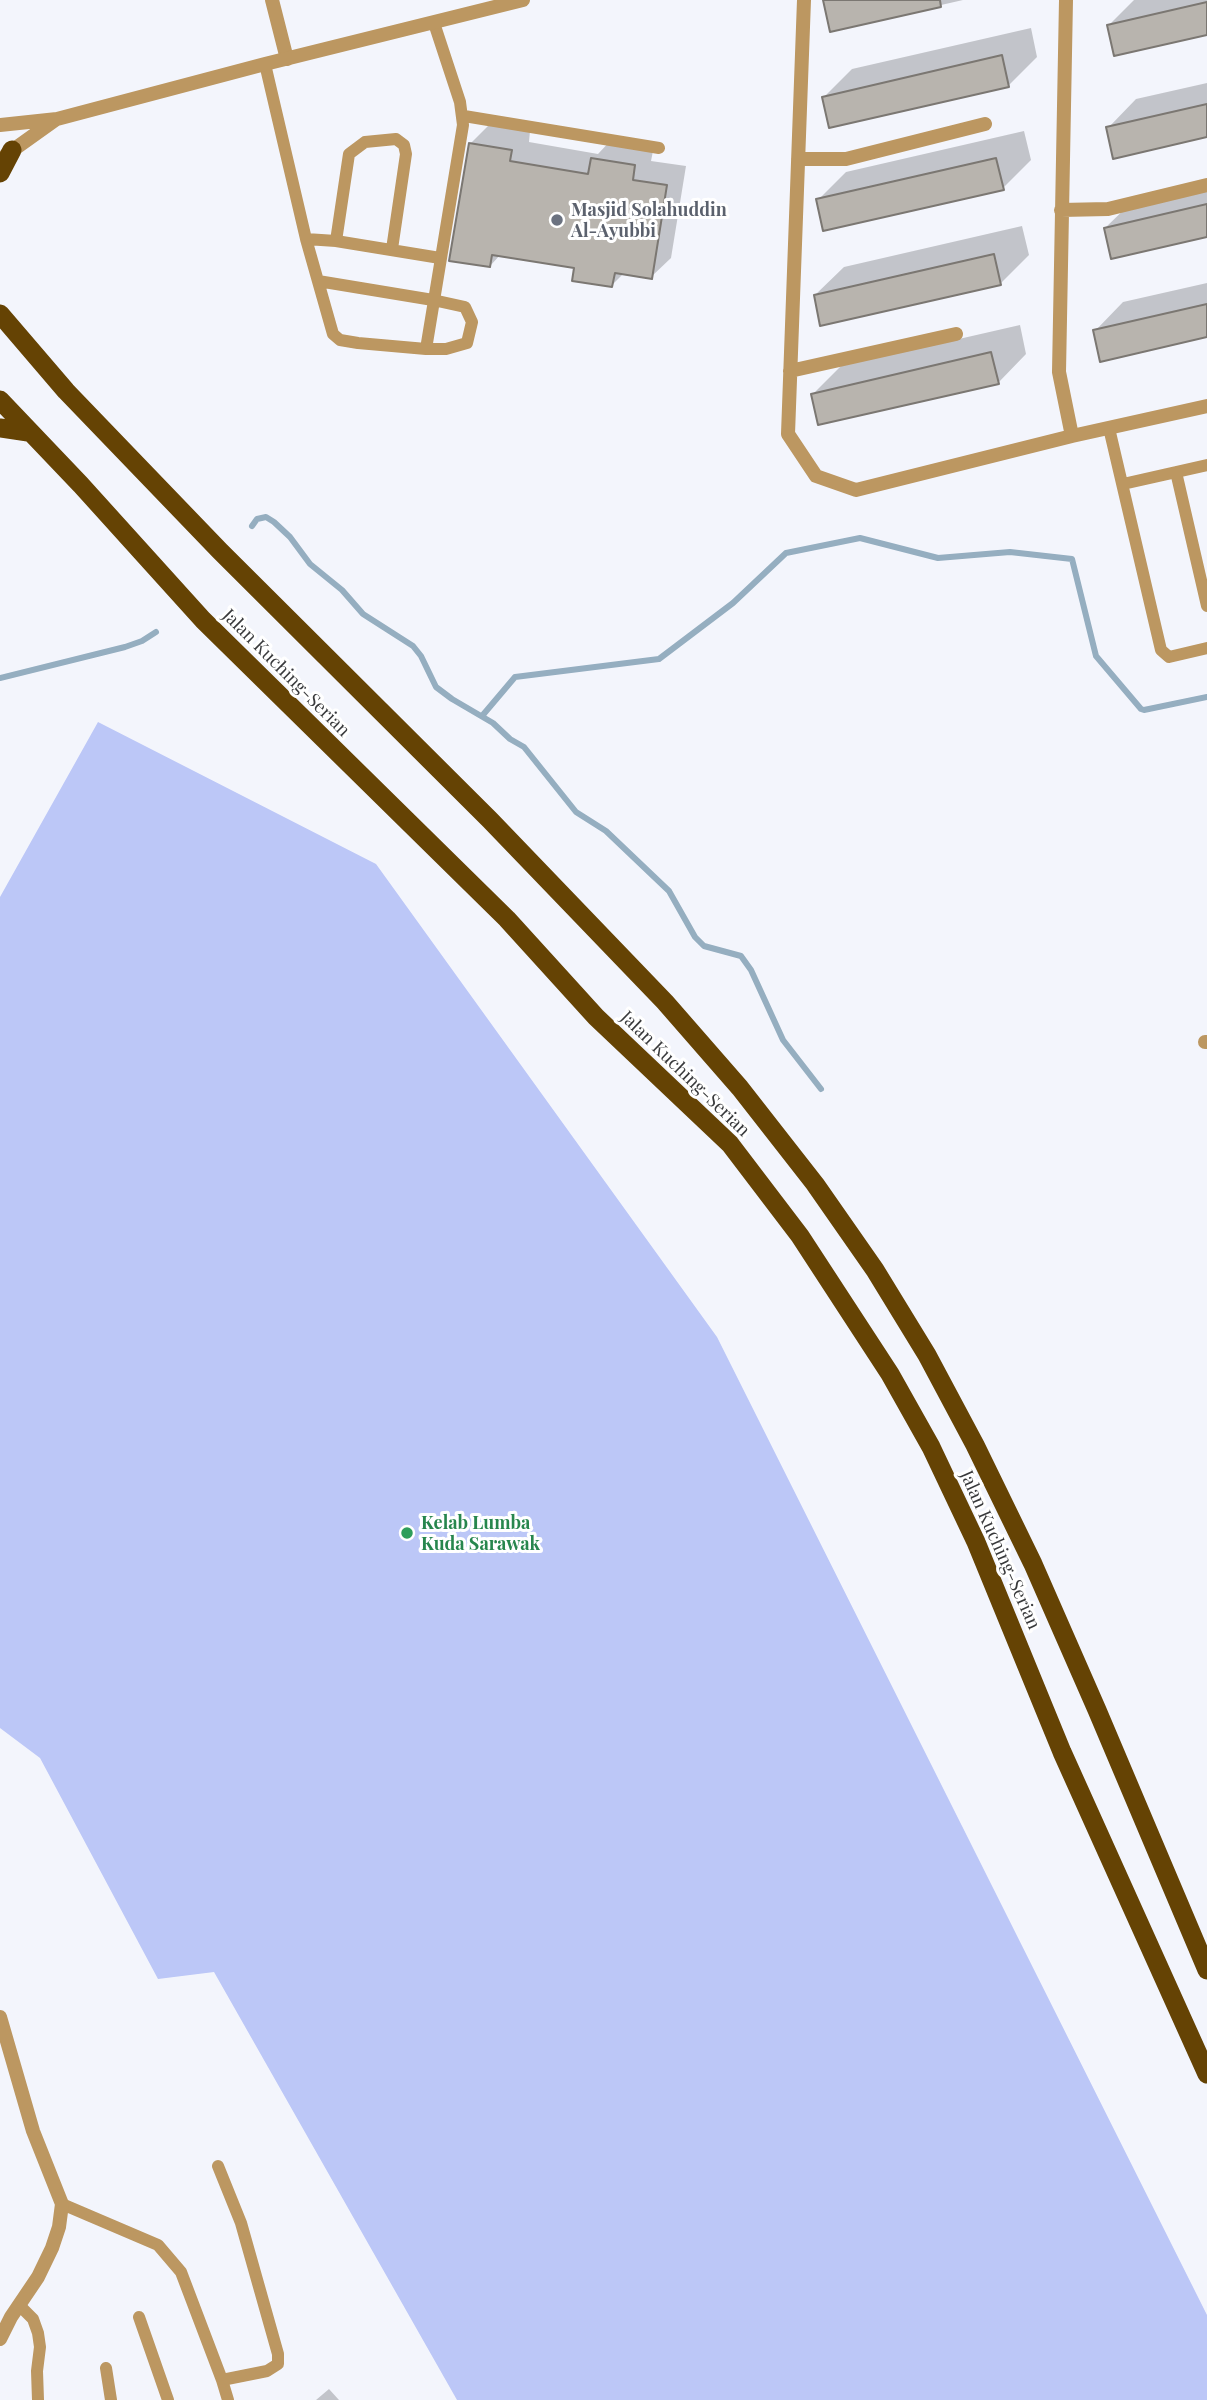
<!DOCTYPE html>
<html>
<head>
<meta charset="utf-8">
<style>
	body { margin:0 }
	canvas { display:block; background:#f3f5fc }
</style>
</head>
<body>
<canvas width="1207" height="2400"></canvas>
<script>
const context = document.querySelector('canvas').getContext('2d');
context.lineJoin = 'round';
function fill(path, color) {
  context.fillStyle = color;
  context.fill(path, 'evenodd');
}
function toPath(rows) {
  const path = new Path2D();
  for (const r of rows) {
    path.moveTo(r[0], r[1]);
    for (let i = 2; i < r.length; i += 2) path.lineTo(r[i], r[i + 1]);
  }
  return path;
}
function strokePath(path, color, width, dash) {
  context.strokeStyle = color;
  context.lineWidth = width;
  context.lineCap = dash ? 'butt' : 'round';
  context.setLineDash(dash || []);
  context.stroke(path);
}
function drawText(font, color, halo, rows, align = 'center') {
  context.font = font + ' "Playfair Display",serif';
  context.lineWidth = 6;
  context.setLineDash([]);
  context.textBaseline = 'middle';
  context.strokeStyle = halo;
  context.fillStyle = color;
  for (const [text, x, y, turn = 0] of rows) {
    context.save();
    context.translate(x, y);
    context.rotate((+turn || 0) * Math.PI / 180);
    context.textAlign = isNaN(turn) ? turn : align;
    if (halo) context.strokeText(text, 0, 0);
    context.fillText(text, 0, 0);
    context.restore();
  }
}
fill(toPath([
	[98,722,376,864,717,1337,1207,2315,1207,2400,457,2400,214,1972,158,1979,40,1758,0,1728,0,897]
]), '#bcc7f7');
fill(toPath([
	[826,0,963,0,832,30],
	[1134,0,1207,0,1207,33,1109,25],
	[1031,28,1037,57,1008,86,824,97,852,69],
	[1207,83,1207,136,1108,128,1136,99],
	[490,124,530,131,529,142,598,154,612,139,654,146,651,161,686,166,671,258,651,277,624,273,612,285,576,267,501,254,490,266,471,143],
	[1024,131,1031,160,1003,188,818,200,846,172],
	[1207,183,1207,235,1105,228,1134,200],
	[1022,226,1029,255,1000,284,815,295,844,267],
	[1207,283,1207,336,1095,331,1123,302],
	[1020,325,1026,354,998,383,813,394,841,366],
	[329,2389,339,2400,316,2400]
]), '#0003');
strokePath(toPath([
	[252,526,257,519,266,517,274,522,290,537,310,564,342,590,363,614,413,646,421,656,436,687,452,699,493,723,510,739,524,747,576,812,606,831,669,891,695,937,704,946,741,956,751,970,783,1040,821,1089],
	[0,678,125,647,142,641,156,632],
	[482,716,515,677,659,659,733,603,786,553,860,538,938,558,1010,552,1072,559,1096,656,1141,709,1144,710,1207,697]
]), '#95aec0', 6);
const building = toPath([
	[823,0,940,0,941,7,830,32,823,0],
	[1207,2,1207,35,1114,56,1107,25,1207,2],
	[1002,55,1009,87,829,128,822,97,1002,55],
	[1207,104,1207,137,1113,159,1106,127,1207,104],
	[469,143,512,150,510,161,588,174,591,158,635,165,633,180,667,185,652,279,615,273,612,287,572,281,574,268,492,255,490,267,449,261,469,143],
	[996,158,1004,190,823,231,816,199,996,158],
	[1207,204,1207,237,1111,259,1104,228,1207,204],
	[994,254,1001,285,820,326,814,295,994,254],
	[1207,304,1207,337,1100,362,1093,330,1207,304],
	[991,352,999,384,818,425,811,394,991,352]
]);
fill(building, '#b8b4ae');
strokePath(building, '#7b7772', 2);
strokePath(toPath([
	[265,64,306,239,333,334,340,340,358,343,426,349,463,125,460,102,434,23],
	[464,116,659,148],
	[306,239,336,241,440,258],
	[336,241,349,154,365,142,396,139,404,145,406,154,392,249],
	[318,281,433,300,465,307,472,322,467,343,446,349,426,349],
	[1109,428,1161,650,1169,657,1207,648],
	[1176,472,1207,606],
	[1123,484,1207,465],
	[218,2166,241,2223,278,2354,278,2364,267,2371,222,2380],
	[62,2204,158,2245,181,2272,222,2380,228,2400],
	[19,2305,33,2319,38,2333,40,2347,37,2371,38,2400],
	[139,2317,168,2400],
	[106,2368,111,2400]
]), '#bc9761', 12);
strokePath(toPath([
	[272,0,287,59],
	[804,0,788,434,816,476,856,490,1072,436,1207,406],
	[1066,0,1059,372,1072,436],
	[798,159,846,159,985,124],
	[1061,210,1108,209,1207,185],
	[790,371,956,334],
	[1205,1042,1207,1042]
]), '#bc9761', 14);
strokePath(toPath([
	[0,125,57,119,265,64,523,0],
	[6,155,55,120],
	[0,2017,33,2131,62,2204,59,2227,52,2248,38,2277,11,2317,0,2339]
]), '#bc9761', 14);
strokePath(toPath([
	[0,173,12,150],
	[0,314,66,391,220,551,490,820,665,1002,740,1088,815,1184,875,1270,927,1355,975,1445,1033,1564,1097,1710,1207,1970],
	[0,400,81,485,203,620,507,919,596,1017,730,1144,800,1236,890,1374,931,1447,976,1542,1062,1752,1207,2074],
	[0,428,28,432]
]), '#654304', 19);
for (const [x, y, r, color] of [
	[557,220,7,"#6b7280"],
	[407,1533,7,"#2e9e5b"]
]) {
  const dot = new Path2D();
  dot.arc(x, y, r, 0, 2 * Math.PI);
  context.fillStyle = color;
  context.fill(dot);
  strokePath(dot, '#fff', 2.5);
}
drawText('bold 18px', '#5b616d', '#fff', [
	["Masjid Solahuddin",571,210],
	["Al-Ayubbi",571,231]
], 'left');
drawText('18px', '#393a3c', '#fff', [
	["Jalan Kuching-Serian",286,673,45],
	["Jalan Kuching-Serian",685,1074,44],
	["Jalan Kuching-Serian",1000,1550,66]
]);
drawText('bold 18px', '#27864d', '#fff', [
	["Kelab Lumba",421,1523],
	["Kuda Sarawak",421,1544]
], 'left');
</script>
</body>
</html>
